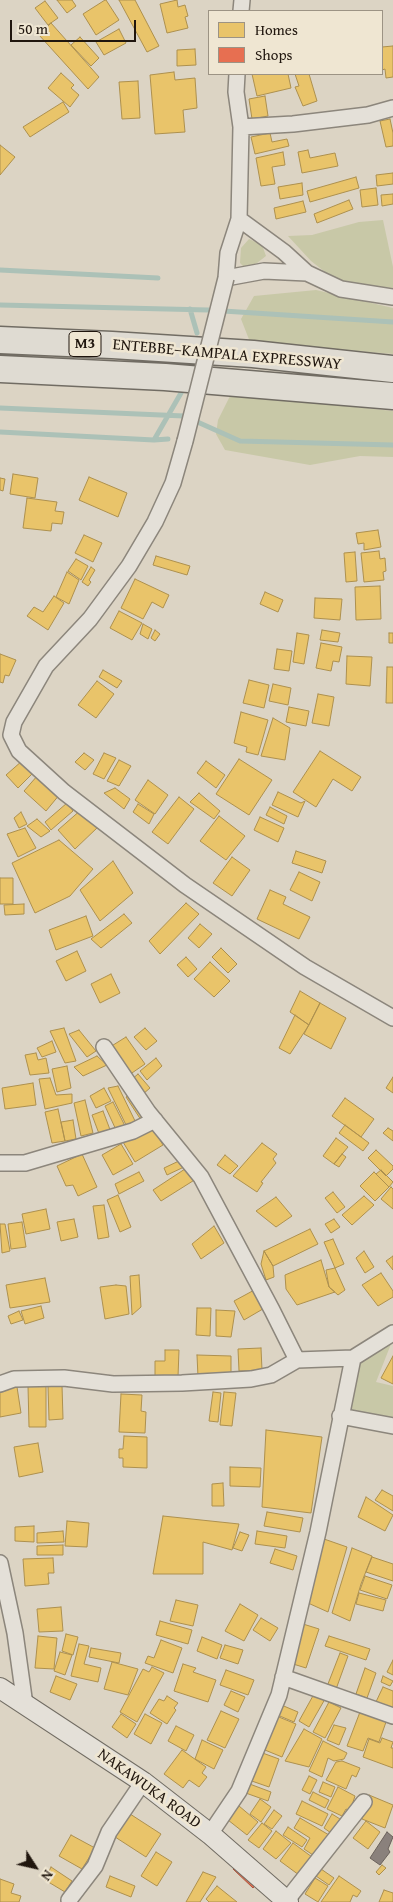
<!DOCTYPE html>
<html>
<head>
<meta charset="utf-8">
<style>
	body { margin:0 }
	#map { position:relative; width:393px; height:1902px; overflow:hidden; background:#dcd4c4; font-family:"Gentium Book Plus",serif }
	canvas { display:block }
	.legend { position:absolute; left:208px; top:10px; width:175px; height:65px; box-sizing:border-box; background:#efe6d2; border:1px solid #9c9384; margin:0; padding:6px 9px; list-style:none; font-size:15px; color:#20160e }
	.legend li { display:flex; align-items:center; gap:10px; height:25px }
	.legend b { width:25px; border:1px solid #9c9384 }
	.north { position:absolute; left:10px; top:1842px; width:50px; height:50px; -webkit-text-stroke:4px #efe6d2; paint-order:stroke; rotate:125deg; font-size:14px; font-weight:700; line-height:20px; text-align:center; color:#20160e }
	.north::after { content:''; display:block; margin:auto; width:18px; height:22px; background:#20160e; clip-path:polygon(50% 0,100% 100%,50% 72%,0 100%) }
	.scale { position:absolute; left:10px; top:20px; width:126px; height:22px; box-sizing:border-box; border:2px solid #20160e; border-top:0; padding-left:6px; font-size:15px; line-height:18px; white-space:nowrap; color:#20160e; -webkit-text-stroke:4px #efe6d2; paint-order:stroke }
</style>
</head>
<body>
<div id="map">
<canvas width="393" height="1902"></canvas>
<ul class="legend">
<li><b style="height:14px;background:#e9c46a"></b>Homes</li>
<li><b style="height:14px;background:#e76f51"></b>Shops</li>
</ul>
<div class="north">N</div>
<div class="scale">50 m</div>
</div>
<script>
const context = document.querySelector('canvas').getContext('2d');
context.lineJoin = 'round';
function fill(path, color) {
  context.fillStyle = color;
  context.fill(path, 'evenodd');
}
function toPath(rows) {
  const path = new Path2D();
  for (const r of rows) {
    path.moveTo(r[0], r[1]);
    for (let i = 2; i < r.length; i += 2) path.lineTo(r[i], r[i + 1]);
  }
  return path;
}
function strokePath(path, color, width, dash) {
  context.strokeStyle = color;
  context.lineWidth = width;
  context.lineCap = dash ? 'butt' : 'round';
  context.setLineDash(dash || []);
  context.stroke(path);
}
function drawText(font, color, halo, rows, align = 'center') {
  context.font = font + ' "Gentium Book Plus",serif';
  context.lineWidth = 5;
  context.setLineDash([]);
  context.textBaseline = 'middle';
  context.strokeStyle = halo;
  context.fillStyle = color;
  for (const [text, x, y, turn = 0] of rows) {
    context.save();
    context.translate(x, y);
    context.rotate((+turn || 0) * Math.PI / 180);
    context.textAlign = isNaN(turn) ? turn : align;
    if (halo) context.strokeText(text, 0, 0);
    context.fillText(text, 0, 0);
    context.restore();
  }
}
fill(toPath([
	[383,220,393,267,393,288,347,284,329,275,311,261,288,236,312,235,359,222],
	[249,239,262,245,266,256,257,263,245,268,240,263,241,248],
	[316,290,393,308,393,354,250,342,241,319,254,296],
	[231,394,393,411,393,457,360,456,310,465,225,450,216,434,218,420],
	[391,1344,376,1382,393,1386,393,1424,346,1411,358,1359]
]), '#c8c8a7');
const homes = toPath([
	[57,0,72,0,76,6,67,13,57,0],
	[105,0,106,0,119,20,96,35,83,14,105,0],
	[119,0,135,0,159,46,147,52,119,0],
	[177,0,178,7,185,5,188,16,185,17,188,28,167,33,160,4,177,0],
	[45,1,58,18,48,25,35,8,45,1],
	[51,23,99,77,88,89,39,35,51,23],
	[119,29,126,43,104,55,96,42,119,29],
	[80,37,99,58,91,66,71,45,80,37],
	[393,46,393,77,386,78,385,69,382,70,382,47,393,46],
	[195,49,196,65,177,66,177,50,195,49],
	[174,72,175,80,195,78,197,108,183,110,185,132,155,134,150,75,174,72],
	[61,73,74,85,71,88,79,95,70,107,48,88,61,73],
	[252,74,288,74,291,88,257,96,252,74],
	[295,74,309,74,317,101,303,106,295,87,299,86,295,74],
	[138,81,140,118,122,119,119,82,138,81],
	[265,96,268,116,252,119,249,99,265,96],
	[63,102,69,112,30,137,23,127,63,102],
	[390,119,393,133,393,146,386,147,380,121,390,119],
	[270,133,272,142,287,139,289,146,255,154,251,137,270,133],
	[0,145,15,157,0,175,0,145],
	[308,150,310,158,335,153,338,166,302,173,298,152,308,150],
	[283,152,285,165,272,167,275,184,261,186,256,158,283,152],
	[393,173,393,184,377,186,376,175,393,173],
	[356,177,359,188,310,202,307,191,356,177],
	[302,183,303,195,280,199,278,187,302,183],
	[376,188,378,205,362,207,360,190,376,188],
	[393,194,393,204,382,206,381,195,393,194],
	[349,200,353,209,317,223,314,214,349,200],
	[303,201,306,212,276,219,274,208,303,201],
	[13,474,38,478,35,498,10,494,13,474],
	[89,477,127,493,118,517,79,500,89,477],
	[0,478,5,479,3,491,0,490,0,478],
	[27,498,57,502,55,511,64,512,62,524,52,523,51,531,23,528,27,498],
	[378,530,381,547,364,550,364,543,358,544,356,533,378,530],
	[84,535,102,543,93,562,75,553,84,535],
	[379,551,380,559,385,558,386,571,383,572,384,580,364,582,361,553,379,551],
	[355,552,357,581,346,582,344,553,355,552],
	[156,556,190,566,187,575,153,565,156,556],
	[76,559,88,566,81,580,68,571,76,559],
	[91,567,95,570,89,580,91,582,88,586,82,582,91,567],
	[67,572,79,580,69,604,56,597,67,572],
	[135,579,169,595,163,608,152,602,143,619,121,608,135,579],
	[380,586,381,619,356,620,355,587,380,586],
	[265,592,283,600,278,612,260,604,265,592],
	[54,596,64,603,48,630,27,616,34,607,43,612,54,596],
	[315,598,342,599,340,620,314,618,315,598],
	[119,611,142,623,132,640,110,628,119,611],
	[143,624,152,629,148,639,140,634,143,624],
	[155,630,160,634,155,641,151,638,155,630],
	[322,630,340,633,338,642,320,640,322,630],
	[297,633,309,635,304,664,293,662,297,633],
	[389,633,393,633,393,643,389,643,389,633],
	[321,643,342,647,339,662,333,661,331,671,316,668,321,643],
	[277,649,292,651,289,671,274,669,277,649],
	[0,654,16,660,9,676,5,675,3,683,0,682,0,654],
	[347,656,372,657,370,686,346,684,347,656],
	[387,667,393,667,393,703,386,703,387,667],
	[103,670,122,681,117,688,99,677,103,670],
	[249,680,269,685,264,708,243,703,249,680],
	[97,681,114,694,96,718,78,705,97,681],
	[273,684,291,688,288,705,269,701,273,684],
	[318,694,334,697,329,726,312,723,318,694],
	[289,707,309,711,306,726,286,722,289,707],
	[241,712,268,720,258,755,246,752,247,747,234,743,241,712],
	[273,718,290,728,285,760,261,756,273,718],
	[320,751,361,777,352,791,333,779,316,807,293,792,320,751],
	[84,753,94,760,85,770,75,762,84,753],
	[104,753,116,758,104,779,93,774,104,753],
	[239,759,272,780,249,815,216,794,239,759],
	[119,760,131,766,119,786,107,781,119,760],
	[22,761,33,773,18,788,6,775,22,761],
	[206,761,225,775,216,788,197,773,206,761],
	[38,775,60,794,46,811,24,791,38,775],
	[148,780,168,795,155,814,135,800,148,780],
	[115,788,130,799,124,809,104,793,115,788],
	[278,792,301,803,305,801,298,817,272,805,278,792],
	[199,793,220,811,214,819,190,802,199,793],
	[179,797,194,809,168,844,152,832,179,797],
	[67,803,73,811,51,830,45,822,67,803],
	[138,804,154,814,149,824,133,812,138,804],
	[270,807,287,816,284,824,266,815,270,807],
	[82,809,98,827,75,849,58,830,82,809],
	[21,812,27,824,19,828,14,818,21,812],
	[219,816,245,836,226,860,200,841,219,816],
	[260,817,284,828,278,842,254,830,260,817],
	[37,819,50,831,41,837,27,826,37,819],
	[25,828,36,848,18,857,7,834,25,828],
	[59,840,93,869,70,896,35,913,12,863,59,840],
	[296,851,326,861,322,873,292,863,296,851],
	[232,857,250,870,232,896,213,883,232,857],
	[113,861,133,893,100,921,80,890,113,861],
	[299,872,320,882,312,901,290,890,299,872],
	[0,878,13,878,13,904,0,904,0,878],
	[270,890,286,897,283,904,310,917,299,939,257,919,270,890],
	[186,903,199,914,160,954,149,941,186,903],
	[24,904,24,914,5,915,4,905,24,904],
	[124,914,132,923,101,948,91,939,124,914],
	[86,916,93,936,56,950,49,930,86,916],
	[200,924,212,934,199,948,188,938,200,924],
	[221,948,237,964,228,973,212,957,221,948],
	[77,951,86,971,66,981,56,961,77,951],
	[186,957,197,969,188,977,177,965,186,957],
	[210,962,230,981,214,997,194,979,210,962],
	[111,974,120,993,100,1003,91,984,111,974],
	[300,991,320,1003,309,1025,290,1012,300,991],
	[320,1003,346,1018,331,1049,304,1034,320,1003],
	[295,1015,309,1025,290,1054,279,1048,295,1015],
	[64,1028,76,1061,65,1063,50,1031,64,1028],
	[145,1028,157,1041,146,1050,134,1037,145,1028],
	[79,1030,96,1051,87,1057,69,1034,79,1030],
	[126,1037,145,1064,129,1075,110,1047,126,1037],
	[52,1041,56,1052,42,1057,37,1048,52,1041],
	[36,1053,38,1060,46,1058,49,1073,30,1075,25,1055,36,1053],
	[97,1056,107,1065,83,1076,74,1067,97,1056],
	[156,1058,162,1066,147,1080,140,1071,156,1058],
	[67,1066,71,1088,57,1092,52,1069,67,1066],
	[138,1074,150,1088,143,1094,131,1080,138,1074],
	[393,1077,393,1093,386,1088,393,1077],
	[50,1078,56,1095,72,1094,72,1103,45,1109,39,1079,50,1078],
	[33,1083,36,1105,5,1109,2,1088,33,1083],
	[118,1086,137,1125,128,1129,108,1088,118,1086],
	[104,1088,111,1101,96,1108,90,1096,104,1088],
	[133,1092,150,1118,143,1123,126,1097,133,1092],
	[345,1098,374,1119,361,1137,332,1116,345,1098],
	[85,1100,93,1133,81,1136,74,1103,85,1100],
	[113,1102,126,1128,117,1132,105,1106,113,1102],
	[58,1109,65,1141,52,1143,45,1112,58,1109],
	[103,1111,112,1135,101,1139,92,1115,103,1111],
	[73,1120,76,1139,65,1141,61,1122,73,1120],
	[151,1125,163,1145,135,1162,123,1142,151,1125],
	[345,1125,369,1143,363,1151,339,1133,345,1125],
	[388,1128,393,1131,393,1141,383,1133,388,1128],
	[336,1138,348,1147,334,1164,323,1156,336,1138],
	[262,1143,277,1154,273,1159,276,1163,261,1182,263,1183,257,1192,233,1176,262,1143],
	[121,1144,133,1164,113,1175,102,1155,121,1144],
	[376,1150,393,1166,393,1169,386,1176,368,1158,376,1150],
	[82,1154,97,1187,78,1196,73,1185,66,1186,57,1166,82,1154],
	[342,1154,346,1157,339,1167,334,1164,342,1154],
	[225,1155,238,1166,230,1174,217,1165,225,1155],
	[181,1160,184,1167,167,1175,164,1168,181,1160],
	[188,1167,196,1179,161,1201,153,1190,188,1167],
	[381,1170,393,1182,389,1187,376,1174,381,1170],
	[139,1172,144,1181,119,1194,115,1184,139,1172],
	[374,1172,389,1187,375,1201,360,1186,374,1172],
	[391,1187,393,1189,393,1209,381,1199,391,1187],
	[333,1192,345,1207,337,1213,325,1198,333,1192],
	[118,1195,131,1227,120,1232,107,1200,118,1195],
	[364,1196,374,1205,352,1225,342,1215,364,1196],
	[276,1197,292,1216,276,1227,256,1211,276,1197],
	[104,1205,109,1237,98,1239,93,1206,104,1205],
	[46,1209,50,1229,26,1234,22,1214,46,1209],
	[74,1219,78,1237,61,1241,57,1222,74,1219],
	[334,1219,340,1227,331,1233,325,1224,334,1219],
	[22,1222,26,1247,11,1249,8,1224,22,1222],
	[0,1224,5,1224,10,1251,2,1253,0,1224],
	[214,1226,224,1243,201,1259,192,1244,214,1226],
	[310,1229,318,1244,273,1266,264,1251,310,1229],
	[333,1239,344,1264,335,1268,324,1242,333,1239],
	[264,1251,273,1266,274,1277,266,1280,261,1264,264,1251],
	[364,1251,374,1267,365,1273,356,1258,364,1251],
	[393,1256,393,1270,386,1261,393,1256],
	[321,1260,329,1287,335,1292,297,1305,286,1289,285,1275,321,1260],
	[335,1268,345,1290,338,1295,329,1287,326,1270,335,1268],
	[381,1273,393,1291,393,1297,378,1306,362,1285,381,1273],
	[139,1275,141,1307,132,1315,130,1276,139,1275],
	[45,1278,50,1302,10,1308,6,1285,45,1278],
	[116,1285,126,1286,129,1314,105,1319,100,1287,116,1285],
	[258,1288,268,1306,244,1320,234,1301,258,1288],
	[41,1306,44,1318,25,1324,21,1311,41,1306],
	[197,1308,211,1308,210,1336,196,1335,197,1308],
	[216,1310,235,1311,231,1337,216,1336,216,1310],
	[19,1311,23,1320,11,1324,8,1316,19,1311],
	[261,1348,262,1370,239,1371,238,1349,261,1348],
	[165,1350,179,1350,178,1377,155,1377,155,1361,165,1361,165,1350],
	[197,1355,231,1356,231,1376,198,1377,197,1355],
	[393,1356,393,1384,381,1378,393,1356],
	[46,1385,46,1427,29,1427,28,1386,46,1385],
	[62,1385,63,1419,49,1420,48,1386,62,1385],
	[17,1387,21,1413,0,1417,0,1390,17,1387],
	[213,1392,221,1393,218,1422,209,1421,213,1392],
	[224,1392,236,1393,232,1426,220,1425,224,1392],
	[121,1394,142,1395,141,1411,146,1412,145,1433,119,1432,121,1394],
	[266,1430,322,1437,311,1513,262,1507,266,1430],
	[124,1436,147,1437,147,1468,123,1467,123,1458,119,1458,119,1449,123,1449,124,1436],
	[38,1443,43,1472,19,1477,14,1447,38,1443],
	[230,1467,261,1468,260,1487,230,1486,230,1467],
	[223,1483,224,1506,212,1506,212,1484,223,1483],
	[382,1490,393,1496,393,1511,375,1500,382,1490],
	[366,1497,393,1515,385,1531,358,1517,366,1497],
	[267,1512,303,1518,300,1532,264,1526,267,1512],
	[163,1516,239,1524,232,1550,203,1542,203,1574,153,1574,163,1516],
	[67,1521,89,1523,87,1547,65,1546,67,1521],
	[34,1526,34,1542,15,1541,15,1527,34,1526],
	[63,1531,64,1542,37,1543,37,1533,63,1531],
	[257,1531,287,1536,285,1548,255,1544,257,1531],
	[240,1532,249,1535,242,1551,233,1548,240,1532],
	[324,1539,347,1547,328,1612,308,1603,324,1539],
	[63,1545,63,1555,37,1555,37,1546,63,1545],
	[352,1548,372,1556,361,1584,350,1621,332,1613,352,1548],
	[275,1549,297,1556,293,1570,270,1563,275,1549],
	[372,1557,393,1564,393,1581,366,1572,372,1557],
	[53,1558,54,1573,48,1573,49,1584,25,1586,23,1559,53,1558],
	[365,1576,392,1585,387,1599,360,1590,365,1576],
	[359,1593,386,1600,383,1611,356,1604,359,1593],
	[176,1600,198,1605,193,1626,170,1621,176,1600],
	[240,1604,258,1615,244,1641,225,1631,240,1604],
	[61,1607,63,1631,39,1632,37,1609,61,1607],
	[261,1618,278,1628,270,1641,253,1630,261,1618],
	[160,1621,192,1630,188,1644,156,1635,160,1621],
	[303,1624,319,1629,306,1668,290,1663,303,1624],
	[66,1634,78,1637,73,1655,62,1651,66,1634],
	[38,1636,57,1638,54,1669,35,1668,38,1636],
	[329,1636,370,1649,366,1660,325,1646,329,1636],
	[202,1637,222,1645,217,1659,197,1651,202,1637],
	[161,1640,182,1648,173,1673,145,1663,148,1656,154,1658,161,1640],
	[79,1644,89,1646,84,1664,101,1668,98,1682,71,1676,79,1644],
	[225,1645,243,1650,238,1664,220,1658,225,1645],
	[91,1648,121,1653,119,1663,89,1657,91,1648],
	[60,1652,72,1655,65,1675,54,1671,60,1652],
	[340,1653,348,1656,335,1692,326,1689,340,1653],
	[393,1660,393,1675,387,1672,393,1660],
	[112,1662,138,1669,128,1695,104,1689,112,1662],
	[183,1664,196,1668,193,1672,216,1680,208,1702,174,1691,183,1664],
	[152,1667,164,1673,137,1722,120,1712,143,1669,149,1672,152,1667],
	[365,1668,376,1673,367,1698,356,1694,365,1668],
	[226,1670,254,1680,248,1695,220,1685,226,1670],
	[56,1676,77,1684,70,1700,50,1692,56,1676],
	[383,1676,393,1681,390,1686,381,1682,383,1676],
	[383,1687,393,1691,393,1710,375,1704,383,1687],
	[231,1691,245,1697,238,1712,224,1705,231,1691],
	[314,1694,325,1699,309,1727,299,1721,314,1694],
	[167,1696,178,1703,174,1708,176,1710,167,1724,150,1713,159,1699,164,1701,167,1696],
	[329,1702,341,1708,325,1738,313,1732,329,1702],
	[279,1704,298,1712,294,1722,275,1714,279,1704],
	[221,1711,239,1719,225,1748,207,1740,221,1711],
	[360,1712,386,1722,379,1742,368,1738,363,1751,347,1746,360,1712],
	[121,1714,136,1724,127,1738,112,1727,121,1714],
	[145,1714,162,1723,151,1744,134,1734,145,1714],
	[274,1715,296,1724,282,1757,260,1748,274,1715],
	[334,1725,346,1728,339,1745,327,1740,334,1725],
	[176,1726,194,1735,186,1751,168,1741,176,1726],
	[304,1729,322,1739,309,1767,285,1761,304,1729],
	[382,1738,393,1742,391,1748,393,1748,393,1768,363,1757,369,1739,380,1743,382,1738],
	[202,1740,223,1750,214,1769,195,1759,202,1740],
	[323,1741,347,1753,344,1759,334,1761,328,1758,322,1777,309,1771,323,1741],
	[182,1750,206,1767,202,1773,207,1777,199,1787,189,1780,183,1788,164,1774,182,1750],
	[257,1751,279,1759,269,1787,246,1779,257,1751],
	[342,1761,360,1768,356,1777,352,1775,346,1789,326,1780,336,1762,342,1761],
	[309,1776,317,1780,310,1794,302,1790,309,1776],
	[323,1782,335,1787,331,1797,319,1792,323,1782],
	[247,1783,271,1792,268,1801,243,1792,247,1783],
	[338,1787,355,1796,350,1811,346,1809,342,1816,327,1809,338,1787],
	[313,1792,329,1800,325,1808,309,1800,313,1792],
	[369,1795,393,1805,385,1828,362,1819,369,1795],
	[260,1799,271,1807,261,1822,250,1814,260,1799],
	[302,1801,328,1814,322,1826,296,1814,302,1801],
	[239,1806,258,1822,247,1835,228,1820,239,1806],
	[274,1810,282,1816,272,1829,264,1824,274,1810],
	[127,1812,161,1834,146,1857,112,1835,127,1812],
	[332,1814,340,1819,331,1833,324,1828,332,1814],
	[300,1818,329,1835,316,1857,304,1849,310,1838,294,1828,300,1818],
	[366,1821,380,1832,368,1849,353,1838,366,1821],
	[262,1823,272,1831,259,1848,248,1840,262,1823],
	[288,1827,307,1840,302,1847,283,1835,288,1827],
	[276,1831,291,1843,276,1859,263,1849,276,1831],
	[71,1835,95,1848,82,1869,59,1856,71,1835],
	[293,1843,312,1857,299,1875,280,1861,293,1843],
	[156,1852,172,1862,157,1886,141,1876,156,1852],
	[382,1865,386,1868,379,1875,376,1872,382,1865],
	[51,1867,72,1881,65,1892,45,1880,51,1867],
	[321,1869,334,1878,329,1885,316,1876,321,1869],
	[203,1872,216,1877,200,1902,186,1902,203,1872],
	[110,1876,135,1886,131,1897,106,1887,110,1876],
	[339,1876,361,1891,357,1897,353,1895,350,1902,321,1902,339,1876],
	[315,1878,328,1886,318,1902,305,1894,315,1878],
	[0,1879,14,1884,11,1893,21,1896,19,1902,0,1902,0,1879],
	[217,1886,237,1902,209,1902,206,1899,217,1886],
	[384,1890,393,1893,393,1902,379,1902,384,1890]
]);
fill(homes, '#e9c46a');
strokePath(homes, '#ad904e', 1);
const shops = toPath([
	[238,1863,259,1881,253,1888,233,1869,238,1863]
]);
fill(shops, '#e76f51');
strokePath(shops, '#ab543d', 1);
const industry = toPath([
	[387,1832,393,1837,388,1849,390,1852,380,1865,370,1858,387,1832]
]);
fill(industry, '#8a817c');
strokePath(industry, '#6a615b', 1);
strokePath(toPath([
	[0,270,158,278],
	[0,305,208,310,393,322],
	[190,309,197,333],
	[0,408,184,416,240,441,393,445],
	[0,432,154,440,168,439],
	[154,440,181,393]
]), '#acc1b7', 5);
const minor = toPath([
	[241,11,242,0],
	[237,74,236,92,241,127,239,219,228,253,226,278,264,271,307,273,341,289,393,297],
	[241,127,293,124,368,115,393,108],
	[239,219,284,252,307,273],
	[185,441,173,483,155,522,129,566,90,619,46,666,14,722,11,735,19,751,64,792,185,885,305,967,393,1018],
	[104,1047,148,1112,201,1177,272,1310,297,1360],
	[0,1163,25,1163,133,1131,155,1120],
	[0,1384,14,1379,64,1378,113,1384,182,1383,251,1379,271,1375,297,1360,353,1358,393,1333],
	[340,1416,393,1426],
	[0,1563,15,1633,25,1705],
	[283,1677,393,1716],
	[210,1834,239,1791,279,1695,318,1532,353,1358],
	[69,1900,95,1866,109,1832,143,1782],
	[287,1900,364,1802]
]);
const secondary = toPath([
	[0,1688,143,1782,210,1834,288,1902]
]);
const motorway = toPath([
	[0,340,112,345,253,354,393,369],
	[0,369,165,377,393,396]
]);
strokePath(minor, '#8c867c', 18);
strokePath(secondary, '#716c63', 22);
strokePath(motorway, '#716c63', 29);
strokePath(minor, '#e4e0d8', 15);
strokePath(secondary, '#e4e0d8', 20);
strokePath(motorway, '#dfdbd2', 26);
const minorBridge = toPath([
	[185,441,226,278]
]);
strokePath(minorBridge, '#8c867c', 18, []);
strokePath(minorBridge, '#e4e0d8', 15);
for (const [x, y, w] of [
	[85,344,32]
]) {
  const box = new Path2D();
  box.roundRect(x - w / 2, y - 12.5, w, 25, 4);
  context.fillStyle = '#efe6d2';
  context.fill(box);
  strokePath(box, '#20160e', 1);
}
drawText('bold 15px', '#20160e', null, [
	["M3",85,344]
]);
drawText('16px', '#20160e', '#efe6d2', [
	["ENTEBBE–KAMPALA EXPRESSWAY",227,355,5],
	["NAKAWUKA ROAD",149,1789,36]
]);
</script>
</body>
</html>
